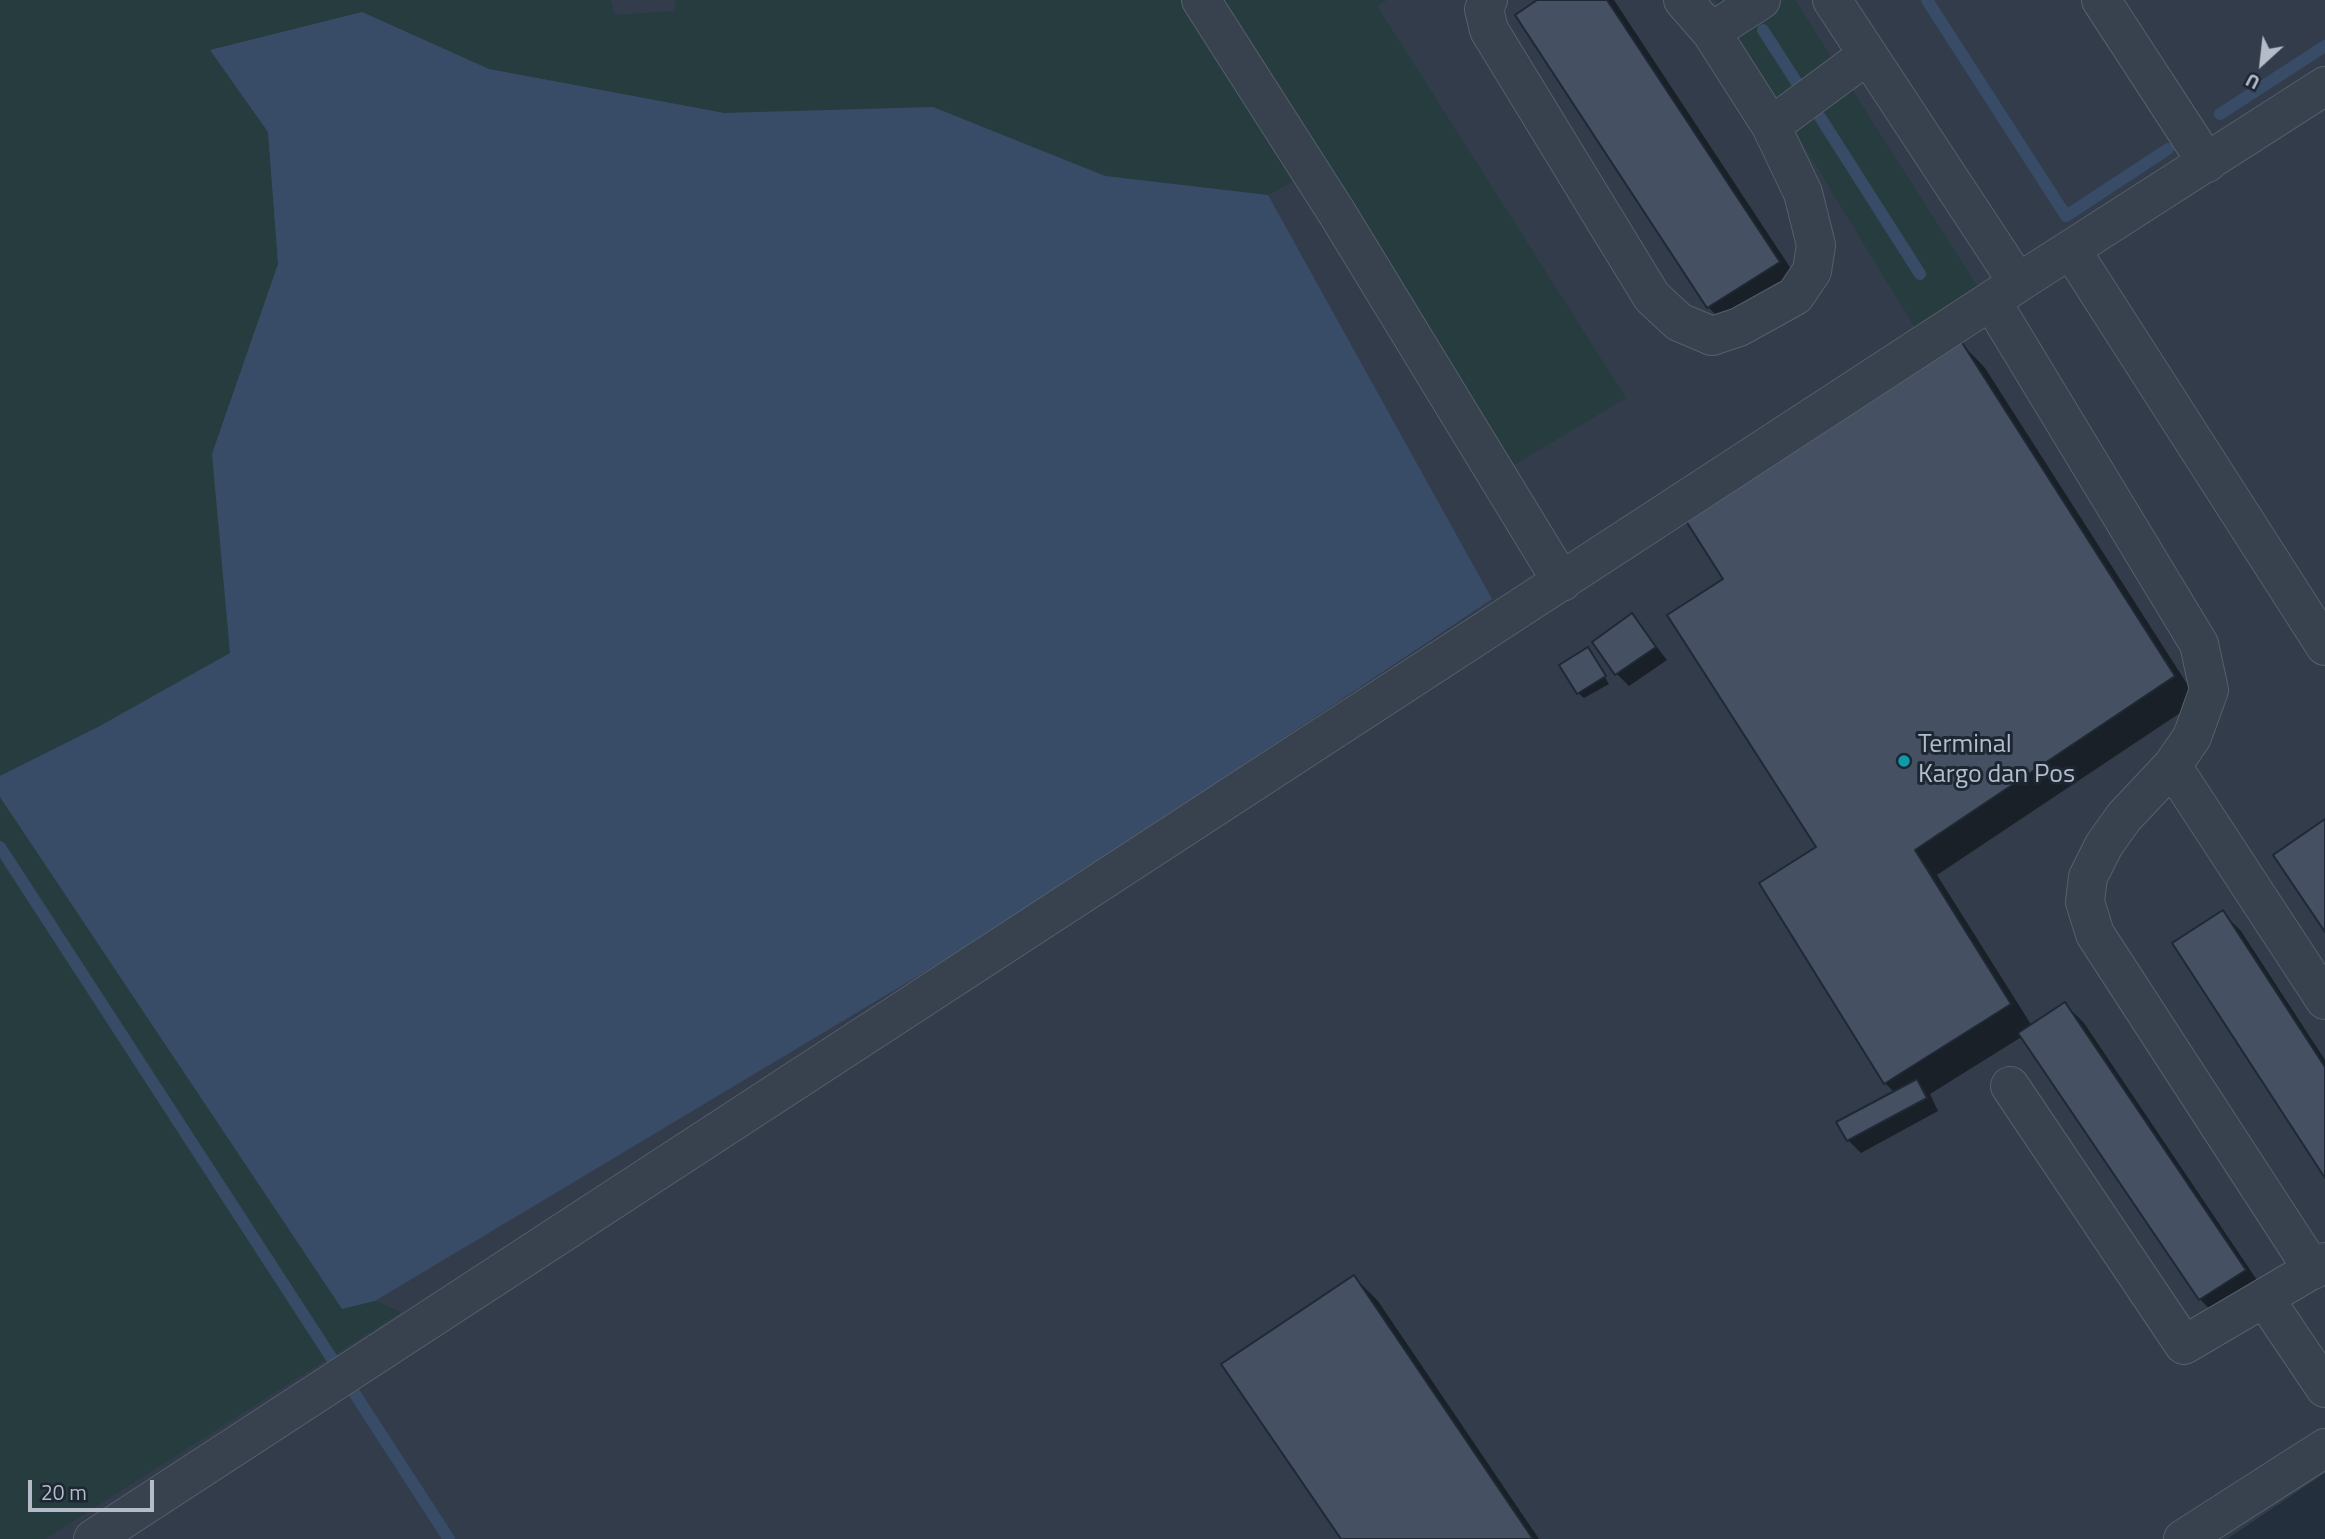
<!DOCTYPE html>
<html>
<head>
<meta charset="utf-8">
<style>
	body { margin:0 }
	#map { position:relative; width:2325px; height:1539px; overflow:hidden; background:#242f3e; font-family:"Titillium Web",sans-serif }
	canvas { display:block }
	.north { position:absolute; left:2227px; top:28px; width:70px; height:70px; -webkit-text-stroke:5px #1d2633; paint-order:stroke; rotate:207deg; font-size:19px; font-weight:700; line-height:28px; text-align:center; color:#b4bcc9 }
	.north::after { content:''; display:block; margin:auto; width:24px; height:32px; background:#b4bcc9; clip-path:polygon(50% 0,100% 100%,50% 72%,0 100%) }
	.scale { position:absolute; left:28px; top:1480px; width:126px; height:32px; box-sizing:border-box; border:4px solid #b4bcc9; border-top:0; padding-left:9px; font-size:21px; line-height:24px; white-space:nowrap; color:#b4bcc9; -webkit-text-stroke:5px #1d2633; paint-order:stroke }
</style>
</head>
<body>
<div id="map">
<canvas width="2325" height="1539"></canvas>
<div class="north">U</div>
<div class="scale">20 m</div>
</div>
<script>
const context = document.querySelector('canvas').getContext('2d');
context.lineJoin = 'round';
function fill(path, color) {
  context.fillStyle = color;
  context.fill(path, 'evenodd');
}
function toPath(rows) {
  const path = new Path2D();
  for (const r of rows) {
    path.moveTo(r[0], r[1]);
    for (let i = 2; i < r.length; i += 2) path.lineTo(r[i], r[i + 1]);
  }
  return path;
}
function strokePath(path, color, width, dash) {
  context.strokeStyle = color;
  context.lineWidth = width;
  context.lineCap = dash ? 'butt' : 'round';
  context.setLineDash(dash || []);
  context.stroke(path);
}
function drawText(font, color, halo, rows, align = 'center') {
  context.font = font + ' "Titillium Web",sans-serif';
  context.lineWidth = 6;
  context.setLineDash([]);
  context.textBaseline = 'middle';
  context.strokeStyle = halo;
  context.fillStyle = color;
  for (const [text, x, y, turn = 0] of rows) {
    context.save();
    context.translate(x, y);
    context.rotate((+turn || 0) * Math.PI / 180);
    context.textAlign = isNaN(turn) ? turn : align;
    if (halo) context.strokeText(text, 0, 0);
    context.fillText(text, 0, 0);
    context.restore();
  }
}
fill(toPath([
	[0,0,2325,0,2325,1473,2227,1539,0,1539]
]), '#323c4b');
fill(toPath([
	[0,0,611,0,615,15,675,11,675,0,1191,0,1299,178,1268,195,1106,176,933,107,724,113,489,69,362,12,210,50,268,132,278,264,212,454,230,653,98,727,0,776],
	[1209,0,1387,0,1377,6,1626,398,1502,472],
	[1715,0,1795,0,1977,286,1915,328],
	[0,797,342,1308,375,1301,401,1312,45,1539,0,1539]
]), '#263c3f');
fill(toPath([
	[362,12,489,69,724,113,933,107,1105,176,1268,195,1492,599,1000,927,375,1301,342,1309,0,797,0,776,98,727,230,653,212,454,278,264,268,132,210,50]
]), '#394c67');
fill(toPath([
	[1540,0,1614,0,1803,287,1732,331,1708,307],
	[1961,343,1985,368,2198,701,1937,875,2032,1026,2065,1004,2084,1023,2263,1289,2218,1318,2200,1299,2023,1036,1930,1094,1938,1111,1861,1153,1848,1140,1839,1123,1895,1093,1885,1083,1762,884,1818,847,1725,579],
	[1632,615,1667,660,1629,686,1616,673],
	[1588,649,1609,684,1584,698,1578,693],
	[2222,912,2241,931,2325,1060,2325,1175],
	[1354,1277,1378,1301,1539,1539,1343,1539]
]), '#0007');
strokePath(toPath([
	[1927,0,2066,216,2168,149],
	[1763,30,1797,83],
	[2220,114,2325,46],
	[1820,117,1920,274],
	[0,847,449,1539]
]), '#394c67', 12);
const building = toPath([
	[1537,0,1607,0,1780,262,1707,308,1515,15,1537,0],
	[1961,341,2175,676,1915,850,2011,1004,1884,1084,1759,883,1816,847,1667,615,1723,579,1686,521,1961,341],
	[1632,613,1656,647,1615,675,1592,642,1632,613],
	[1588,647,1606,676,1577,694,1559,665,1588,647],
	[2325,819,2325,932,2273,855,2325,819],
	[2223,910,2325,1067,2325,1178,2172,943,2223,910],
	[2065,1002,2246,1270,2199,1300,2018,1033,2065,1002],
	[1917,1079,1927,1098,1847,1141,1836,1122,1917,1079],
	[1354,1275,1533,1539,1341,1539,1221,1364,1354,1275]
]);
fill(building, '#455162');
strokePath(building, '#1f2835', 2);
const minor = toPath([
	[1201,0,1337,213,1562,582],
	[1488,0,1484,9,1489,30,1652,297,1679,322,1712,336,1739,327,1795,296,1812,271,1816,245,1803,193,1771,126,1866,56],
	[1683,0,1711,32,1761,0],
	[2101,0,2207,163],
	[1711,32,1771,126],
	[2072,251,2325,646],
	[2018,283,2325,86],
	[1992,302,2199,644,2209,690,2192,737,2172,766,2124,817,2104,845,2088,877,2085,902,2095,934,2313,1270],
	[2172,766,2325,1000],
	[2010,1086,2184,1345,2325,1262],
	[2265,1299,2325,1388],
	[93,1539,2018,283,1832,0],
	[2183,1539,2325,1448]
]);
strokePath(minor, '#565f6c', 40);
strokePath(minor, '#38414e', 38);
for (const [x, y, r, color] of [
	[1904,761,7,"#0f9aa8"]
]) {
  const dot = new Path2D();
  dot.arc(x, y, r, 0, 2 * Math.PI);
  context.fillStyle = color;
  context.fill(dot);
  strokePath(dot, '#1d2633', 2.5);
}
drawText('26px', '#b4bcc9', '#1d2633', [
	["Terminal",1918,746],
	["Kargo dan Pos",1918,776]
], 'left');
</script>
</body>
</html>
